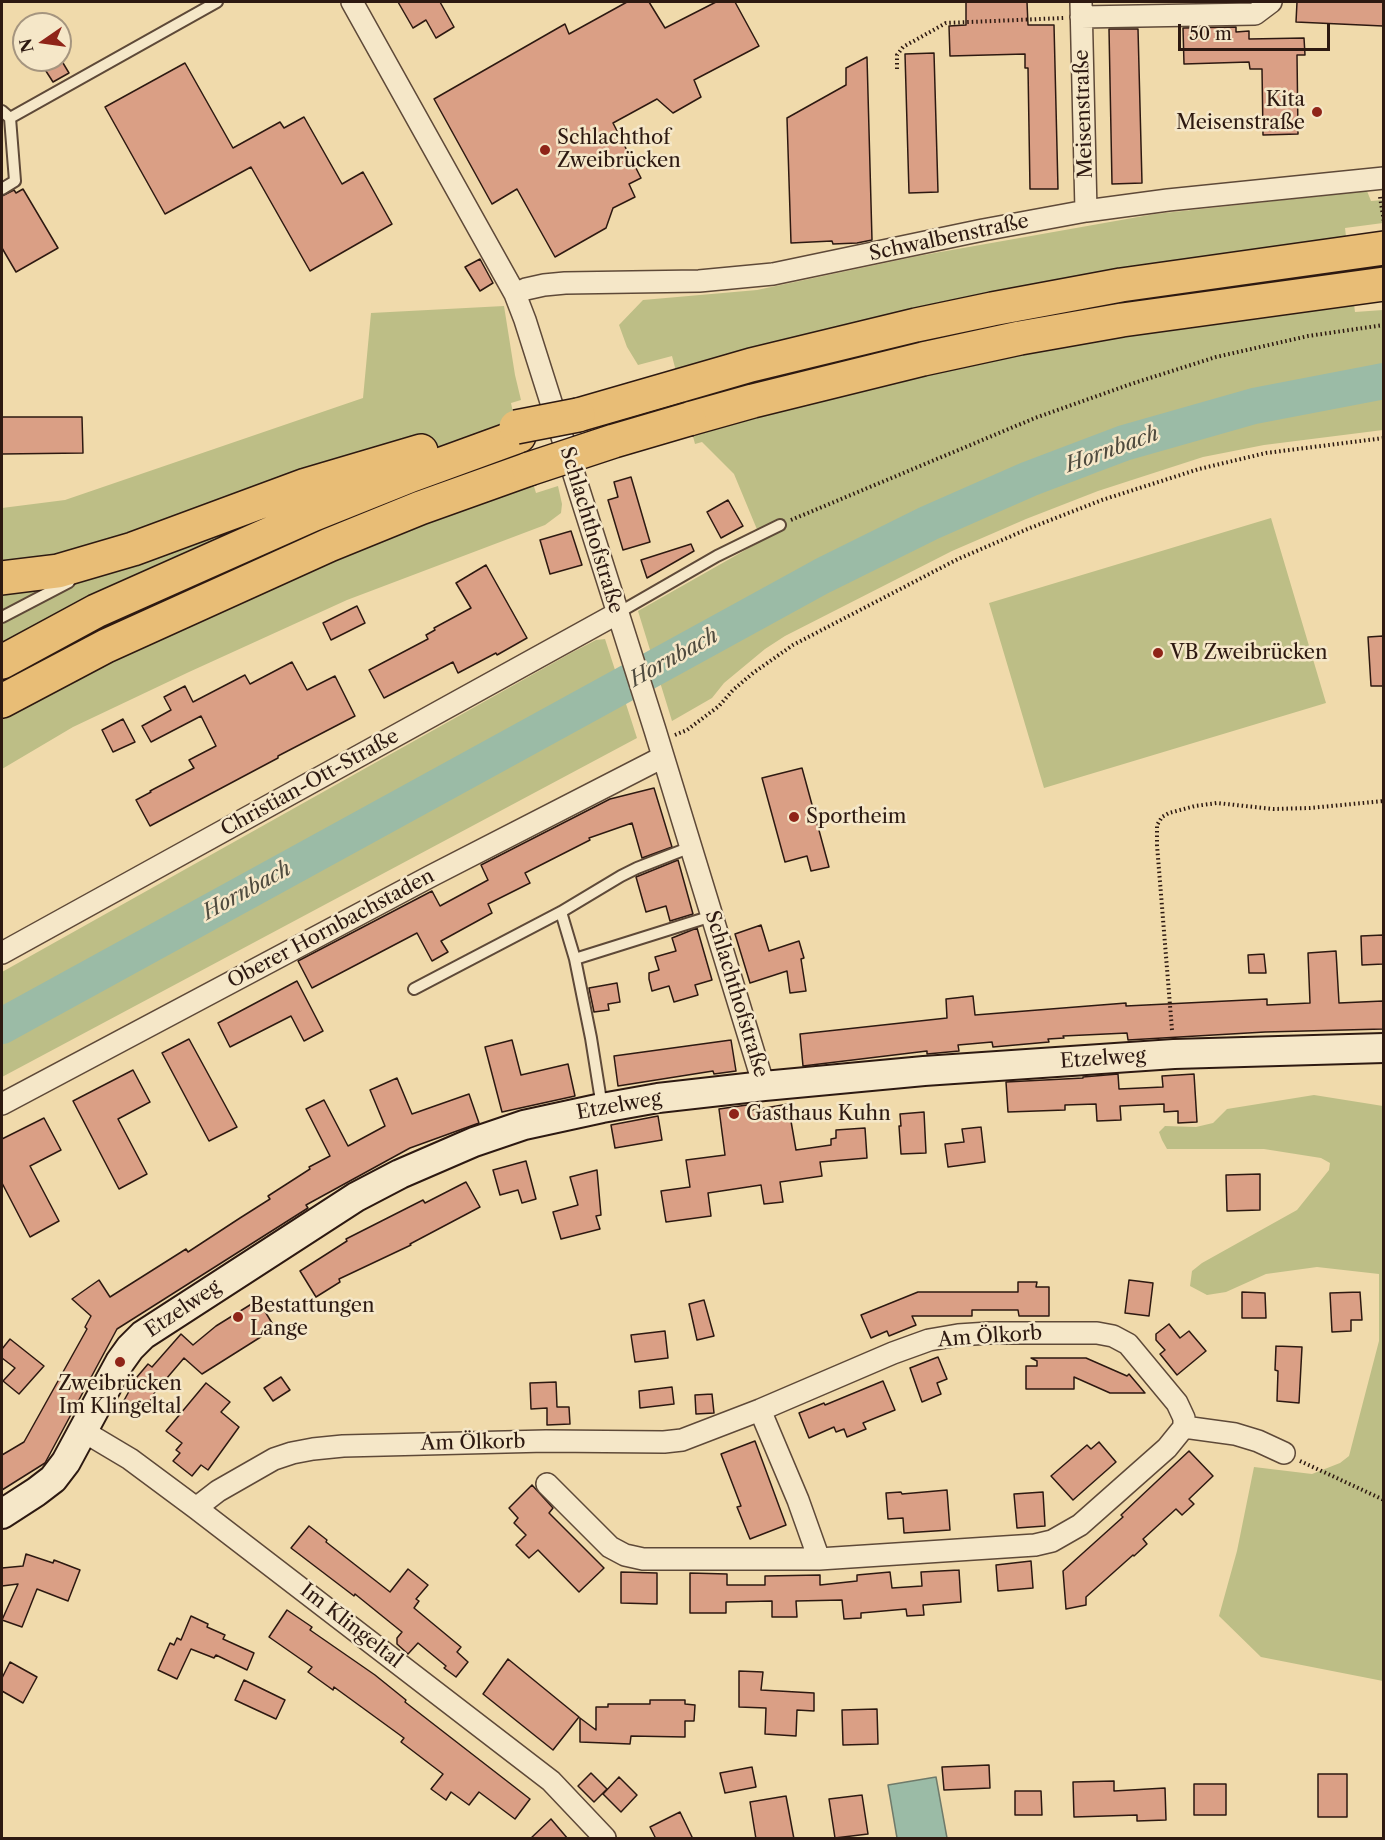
<!DOCTYPE html>
<html>
<head>
<meta charset="utf-8">
<style>
	body { margin:0 }
	#map { position:relative; width:1385px; height:1840px; overflow:hidden; background:#f0daab; font-family:"Libre Caslon Text",serif }
	canvas { display:block }
	.frame { position:absolute; inset:0; border:3px solid #2d1911; pointer-events:none }
	.north { position:absolute; left:12px; top:12px; width:60px; height:60px; box-sizing:border-box; background:#f5e7c8; border:2px solid #a5957f; border-radius:50%; rotate:257deg; font-size:16px; font-weight:700; line-height:24px; text-align:center; color:#2d1911 }
	.north::after { content:''; display:block; margin:auto; width:21px; height:27px; background:#8f2418; clip-path:polygon(50% 0,100% 100%,50% 72%,0 100%) }
	.scale { position:absolute; left:1178px; top:24px; width:152px; height:27px; box-sizing:border-box; border:3px solid #2d1911; border-top:0; padding-left:8px; font-size:18px; line-height:21px; white-space:nowrap; color:#2d1911; -webkit-text-stroke:4px #f5e7c8; paint-order:stroke }
</style>
</head>
<body>
<div id="map">
<canvas width="1385" height="1840"></canvas>
<div class="frame"></div>
<div class="north">N</div>
<div class="scale">50 m</div>
</div>
<script>
const context = document.querySelector('canvas').getContext('2d');
context.lineJoin = 'round';
function fill(path, color) {
  context.fillStyle = color;
  context.fill(path, 'evenodd');
}
function toPath(rows) {
  const path = new Path2D();
  for (const r of rows) {
    path.moveTo(r[0], r[1]);
    for (let i = 2; i < r.length; i += 2) path.lineTo(r[i], r[i + 1]);
  }
  return path;
}
function strokePath(path, color, width, dash) {
  context.strokeStyle = color;
  context.lineWidth = width;
  context.lineCap = dash ? 'butt' : 'round';
  context.setLineDash(dash || []);
  context.stroke(path);
}
function drawText(font, color, halo, rows, align = 'center') {
  context.font = font + ' "Libre Caslon Text",serif';
  context.lineWidth = 5;
  context.setLineDash([]);
  context.textBaseline = 'middle';
  context.strokeStyle = halo;
  context.fillStyle = color;
  for (const [text, x, y, turn = 0] of rows) {
    context.save();
    context.translate(x, y);
    context.rotate((+turn || 0) * Math.PI / 180);
    context.textAlign = isNaN(turn) ? turn : align;
    if (halo) context.strokeText(text, 0, 0);
    context.fillText(text, 0, 0);
    context.restore();
  }
}
fill(toPath([
	[1367,191,1371,201,1383,200,1383,223,1345,228,1355,312,1383,310,1383,430,1264,445,1203,457,1098,491,1026,519,952,551,785,636,765,649,724,683,712,698,672,721,638,611,756,544,761,539,734,474,702,442,695,444,672,356,638,365,627,347,619,325,643,300,757,290,918,256,1155,214],
	[504,306,515,375,521,400,511,403,516,427,536,493,558,486,562,504,561,513,545,525,347,600,189,672,73,727,2,769,2,508,65,500,363,398,371,313],
	[1271,518,1326,703,1044,788,989,603],
	[605,639,637,738,2,1077,2,972,571,653,596,640],
	[1314,1095,1383,1106,1383,1681,1261,1657,1219,1616,1237,1551,1254,1467,1312,1474,1340,1463,1349,1456,1379,1341,1379,1274,1317,1267,1266,1274,1226,1292,1207,1295,1190,1286,1192,1271,1202,1263,1297,1210,1329,1170,1330,1163,1321,1158,1264,1149,1167,1149,1162,1140,1159,1132,1165,1126,1196,1127,1213,1123,1227,1109]
]), '#bdbe86');
const water = toPath([
	[936,1777,947,1838,897,1838,888,1785,936,1777]
]);
fill(water, '#9bbba6');
strokePath(water, '#6f7a6a', 1.5);
strokePath(toPath([
	[2,1026,822,576,929,523,1029,479,1124,443,1254,406,1384,381]
]), '#9bbba6', 36);
const building = toPath([
	[398,2,440,2,454,27,436,38,426,20,413,28,398,2],
	[627,2,649,2,665,28,716,2,735,2,759,46,694,80,701,97,673,113,657,99,613,123,641,178,629,184,635,197,613,208,606,228,555,257,517,189,492,204,434,99,565,24,569,34,627,2],
	[966,2,1027,2,1028,25,1054,25,1058,189,1030,189,1028,68,1025,68,1025,54,950,56,949,26,966,25,966,2],
	[1297,2,1383,2,1383,26,1296,22,1297,2],
	[1236,27,1236,32,1249,31,1249,39,1304,38,1305,55,1297,55,1298,134,1263,135,1262,69,1250,69,1249,62,1184,64,1183,28,1236,27],
	[1109,29,1138,29,1142,183,1112,184,1109,29],
	[934,53,938,192,909,193,905,54,934,53],
	[867,57,872,240,857,243,833,244,832,241,791,243,787,118,846,85,846,68,867,57],
	[60,58,69,73,53,82,44,68,57,60,60,60,60,58],
	[185,63,233,148,280,122,284,128,304,117,342,184,363,172,392,224,310,271,251,167,165,214,105,107,185,63],
	[23,189,58,248,16,272,2,248,2,196,14,190,16,193,23,189],
	[480,259,493,283,480,291,465,267,480,259],
	[2,417,82,417,83,453,2,454,2,417],
	[631,477,650,542,623,550,608,500,618,497,614,482,631,477],
	[728,500,743,526,721,538,707,512,728,500],
	[571,531,582,565,550,574,540,540,571,531],
	[691,544,694,551,647,578,641,560,691,544],
	[486,565,527,638,497,655,496,653,458,673,453,662,384,698,369,670,428,639,426,635,435,630,434,628,471,608,456,583,486,565],
	[357,606,365,623,331,640,323,623,357,606],
	[1383,636,1383,686,1371,686,1368,637,1383,636],
	[292,662,307,690,335,676,355,716,278,756,278,758,150,826,136,800,151,792,150,791,194,768,189,760,216,746,201,716,151,742,142,726,171,710,164,697,185,686,193,702,245,675,250,684,292,662],
	[123,719,135,742,113,752,102,730,123,719],
	[802,768,829,867,811,871,807,856,785,862,762,778,802,768],
	[654,788,672,847,642,858,632,823,589,838,590,840,525,873,530,883,488,904,492,913,441,941,448,952,432,961,417,933,312,988,298,961,432,891,440,906,488,880,481,865,610,799,654,788],
	[678,860,693,914,670,921,666,906,646,912,636,877,678,860],
	[761,925,769,951,799,941,804,958,801,959,806,991,790,993,787,971,750,983,735,934,761,925],
	[697,928,712,980,695,985,698,995,674,1002,669,986,652,991,649,979,649,973,659,970,655,957,676,951,672,938,697,928],
	[1383,935,1383,964,1362,965,1361,936,1383,935],
	[1336,951,1339,1003,1383,1001,1383,1029,1265,1032,1128,1040,1127,1033,1063,1036,1064,1038,1048,1039,1049,1042,993,1047,992,1042,958,1045,959,1051,927,1054,927,1051,803,1066,800,1034,947,1018,946,999,973,996,975,1015,1126,1003,1126,1006,1267,999,1267,1005,1310,1003,1308,953,1336,951],
	[1264,954,1266,973,1249,973,1248,955,1264,954],
	[297,981,323,1031,304,1041,291,1016,230,1047,218,1023,297,981],
	[617,983,620,1002,608,1004,609,1010,594,1012,589,988,617,983],
	[189,1039,237,1127,209,1141,162,1053,189,1039],
	[512,1040,521,1075,568,1064,575,1096,502,1112,485,1047,512,1040],
	[731,1040,736,1071,714,1074,713,1071,618,1086,614,1056,731,1040],
	[133,1070,150,1102,118,1119,147,1174,119,1189,73,1101,133,1070],
	[1118,1074,1119,1089,1163,1087,1162,1076,1194,1074,1197,1122,1178,1123,1178,1111,1164,1112,1164,1104,1120,1106,1121,1120,1097,1121,1096,1104,1065,1105,1065,1110,1008,1112,1006,1082,1083,1078,1083,1077,1118,1074],
	[397,1078,412,1114,469,1094,479,1123,410,1148,306,1205,308,1208,117,1329,45,1463,2,1490,2,1455,24,1442,87,1329,85,1327,91,1316,72,1299,99,1280,110,1297,186,1249,188,1252,240,1218,270,1199,268,1196,310,1169,309,1167,330,1156,306,1109,324,1100,348,1146,385,1126,370,1090,397,1078],
	[788,1104,796,1150,831,1145,831,1139,836,1138,836,1130,865,1128,867,1158,820,1162,822,1176,780,1182,783,1202,764,1204,761,1185,708,1193,711,1216,666,1222,661,1191,690,1187,686,1160,725,1155,719,1109,747,1105,748,1111,788,1104],
	[924,1112,926,1153,901,1154,899,1126,901,1126,900,1114,924,1112],
	[658,1116,662,1140,615,1148,611,1125,658,1116],
	[44,1118,61,1150,30,1166,59,1221,30,1237,2,1183,2,1139,44,1118],
	[981,1127,985,1162,948,1167,945,1144,964,1142,962,1129,981,1127],
	[526,1161,536,1199,522,1203,518,1190,500,1195,493,1170,526,1161],
	[597,1170,601,1215,596,1216,600,1229,561,1239,553,1212,578,1205,570,1177,597,1170],
	[1260,1174,1260,1210,1227,1211,1226,1175,1260,1174],
	[466,1182,480,1207,410,1244,411,1245,339,1279,340,1282,316,1297,300,1271,347,1241,346,1239,423,1200,425,1203,466,1182],
	[1129,1280,1153,1283,1149,1316,1125,1313,1129,1280],
	[1018,1282,1037,1282,1036,1287,1049,1287,1049,1316,1019,1316,1018,1310,972,1310,972,1316,912,1316,916,1325,889,1336,887,1331,871,1338,861,1315,918,1292,1018,1292,1018,1282],
	[1242,1292,1265,1293,1266,1318,1242,1318,1242,1292],
	[1360,1292,1362,1320,1351,1320,1351,1331,1332,1332,1330,1293,1360,1292],
	[258,1300,275,1328,202,1374,184,1358,155,1392,142,1415,122,1404,137,1377,148,1364,152,1367,181,1334,193,1345,216,1326,258,1300],
	[704,1300,714,1336,697,1340,689,1304,704,1300],
	[1169,1324,1180,1338,1189,1331,1206,1351,1177,1375,1160,1354,1165,1350,1156,1340,1156,1334,1169,1324],
	[665,1331,668,1358,635,1362,631,1335,665,1331],
	[10,1339,44,1366,19,1394,3,1381,15,1368,2,1358,2,1349,10,1339],
	[1276,1346,1302,1347,1299,1403,1277,1401,1278,1371,1275,1370,1276,1346],
	[938,1357,947,1379,937,1383,941,1394,922,1402,910,1368,938,1357],
	[1031,1358,1086,1358,1127,1376,1129,1374,1145,1393,1110,1393,1074,1377,1074,1389,1026,1389,1026,1366,1037,1366,1037,1361,1031,1358],
	[281,1377,290,1390,273,1401,264,1388,281,1377],
	[883,1381,895,1410,863,1423,866,1429,847,1437,844,1429,836,1432,834,1427,809,1438,799,1413,824,1403,825,1405,883,1381],
	[556,1382,557,1407,569,1407,570,1424,547,1425,547,1408,531,1409,530,1383,556,1382],
	[206,1383,230,1402,221,1412,239,1427,208,1470,201,1465,192,1476,173,1461,180,1453,176,1450,182,1443,166,1431,206,1383],
	[672,1387,674,1404,640,1408,639,1391,672,1387],
	[712,1394,714,1413,696,1414,695,1395,712,1394],
	[755,1441,786,1525,750,1539,737,1507,741,1506,721,1454,755,1441],
	[1099,1442,1116,1462,1073,1500,1051,1476,1087,1445,1091,1449,1099,1442],
	[1189,1451,1213,1476,1189,1499,1194,1504,1182,1515,1176,1509,1143,1539,1147,1544,1134,1556,1133,1555,1086,1597,1086,1605,1066,1609,1063,1571,1123,1517,1121,1515,1189,1451],
	[532,1485,553,1508,549,1513,604,1568,579,1592,538,1550,529,1558,516,1545,526,1535,514,1523,518,1518,509,1508,532,1485],
	[947,1490,950,1530,904,1533,903,1518,888,1519,886,1493,901,1492,902,1494,947,1490],
	[1043,1492,1045,1526,1017,1528,1014,1494,1043,1492],
	[309,1526,327,1540,326,1542,390,1592,408,1569,428,1585,416,1599,419,1601,414,1608,461,1647,457,1652,468,1662,456,1677,444,1668,446,1666,418,1643,408,1654,397,1644,397,1638,402,1632,355,1594,354,1596,291,1548,309,1526],
	[26,1554,53,1563,54,1560,80,1570,68,1601,37,1589,22,1627,2,1620,18,1584,2,1586,2,1568,23,1566,26,1554],
	[1031,1561,1033,1588,998,1591,996,1565,1031,1561],
	[959,1570,961,1602,923,1605,924,1615,907,1616,906,1609,861,1613,861,1618,844,1619,842,1600,796,1601,797,1617,772,1617,772,1601,726,1602,726,1613,690,1613,690,1573,727,1574,727,1585,765,1585,765,1576,820,1575,820,1585,857,1581,857,1575,890,1572,892,1588,922,1586,921,1572,959,1570],
	[621,1572,657,1573,657,1604,621,1603,621,1572],
	[287,1610,312,1627,310,1630,375,1675,406,1700,405,1702,530,1799,515,1819,479,1792,469,1805,451,1792,446,1800,431,1789,443,1774,401,1742,404,1738,334,1687,333,1690,308,1672,312,1667,269,1637,287,1610],
	[191,1616,208,1624,207,1627,225,1635,223,1639,254,1653,247,1670,216,1655,214,1658,191,1649,177,1679,158,1670,170,1643,174,1645,177,1638,181,1640,191,1616],
	[508,1659,579,1717,553,1750,483,1694,508,1659],
	[10,1662,37,1677,23,1703,2,1691,2,1678,10,1662],
	[739,1671,763,1672,761,1690,814,1693,814,1711,797,1710,796,1736,765,1734,766,1708,739,1707,739,1671],
	[244,1680,285,1700,276,1719,235,1700,244,1680],
	[650,1700,685,1700,685,1704,695,1705,694,1721,685,1721,685,1737,631,1736,630,1744,580,1742,580,1718,596,1730,596,1707,608,1707,608,1704,650,1704,650,1700],
	[877,1709,878,1744,843,1745,842,1710,877,1709],
	[989,1765,990,1788,944,1790,942,1767,989,1765],
	[752,1767,756,1787,725,1793,720,1773,752,1767],
	[591,1773,607,1789,594,1802,578,1786,591,1773],
	[1318,1774,1347,1774,1347,1817,1318,1817,1318,1774],
	[619,1777,637,1795,621,1812,603,1794,619,1777],
	[1114,1781,1114,1791,1165,1788,1166,1820,1137,1821,1137,1815,1074,1817,1073,1782,1114,1781],
	[1194,1784,1226,1784,1226,1815,1194,1815,1194,1784],
	[1015,1791,1041,1791,1042,1815,1015,1815,1015,1791],
	[862,1795,868,1834,835,1838,829,1799,862,1795],
	[786,1796,794,1839,756,1839,750,1802,786,1796],
	[680,1812,693,1839,656,1839,650,1827,680,1812],
	[551,1819,568,1839,530,1839,551,1819]
]);
fill(building, '#da9f85');
strokePath(building, '#2d1911', 1.5);
const lane = toPath([
	[2,111,10,118,217,2],
	[2,189,15,181,10,118],
	[618,613,717,556,780,525],
	[2,617,69,582],
	[561,912,575,959,591,1038,602,1107],
	[575,959,712,916],
	[414,989,561,912,621,876,637,868,691,847]
]);
const street = toPath([
	[352,2,515,294,525,320,655,730,764,1086],
	[1081,2,1086,211],
	[1081,17,1255,14,1271,2],
	[515,294,526,289,544,285,565,283,699,281,773,274,983,230,1086,211,1168,200,1384,178],
	[2,953,618,613],
	[2,1104,431,876,663,757],
	[760,1410,798,1500,819,1559],
	[1184,1427,1235,1434,1258,1441,1284,1453],
	[83,1431,130,1459,196,1508,551,1781,605,1838],
	[196,1508,218,1491,274,1459,292,1453,313,1449,343,1446,546,1441,664,1442,682,1440,760,1410,893,1353,929,1340,958,1335,989,1333,1097,1333,1113,1336,1128,1344,1177,1403,1184,1418,1184,1427,1167,1448,1080,1525,1052,1541,1035,1545,819,1559,643,1559,625,1555,610,1547,547,1484]
]);
const secondary = toPath([
	[2,1514,36,1492,53,1479,66,1462,120,1362,130,1348,143,1335,356,1197,400,1174,474,1142,524,1125,602,1108,658,1098,764,1086,924,1071,1174,1054,1384,1048]
]);
const highway = toPath([
	[578,415,751,365,916,325,992,309,1121,285,1384,248],
	[689,419,753,401,923,359,1020,338,1122,320,1384,284],
	[2,578,58,571,133,549,306,485,421,451],
	[2,662,96,611,312,515,412,475,519,436],
	[2,701,106,646,329,545,420,508,529,469]
]);
strokePath(lane, '#5e4938', 14);
strokePath(street, '#5e4938', 24);
strokePath(secondary, '#2d1911', 32);
strokePath(highway, '#2d1911', 36);
strokePath(toPath([
	[897,69,897,55,903,47,946,23,1064,18],
	[1380,197,1384,222],
	[791,520,1035,418,1131,384,1216,357,1308,336,1384,325],
	[675,735,687,730,719,706,733,690,753,673,793,645,958,559,1030,528,1102,500,1199,469,1266,453,1384,438],
	[1172,1030,1157,845,1157,825,1162,817,1169,813,1195,806,1217,803,1273,809,1310,808,1384,801],
	[1300,1461,1384,1500]
]), '#2d1911', 4, [1.5, 3]);
strokePath(lane, '#f5e7c8', 10);
strokePath(street, '#f5e7c8', 21);
strokePath(secondary, '#f5e7c8', 28);
strokePath(highway, '#e8bd76', 33);
const highwayBridge = toPath([
	[516,427,578,415],
	[529,469,614,441,689,419]
]);
strokePath(highwayBridge, '#2d1911', 36, []);
strokePath(highwayBridge, '#e8bd76', 33);
for (const [x, y, r, color] of [
	[1317,112,6,"#8f2418"],
	[545,150,6,"#8f2418"],
	[1158,653,6,"#8f2418"],
	[794,817,6,"#8f2418"],
	[734,1114,6,"#8f2418"],
	[238,1317,6,"#8f2418"],
	[120,1362,6,"#8f2418"]
]) {
  const dot = new Path2D();
  dot.arc(x, y, r, 0, 2 * Math.PI);
  context.fillStyle = color;
  context.fill(dot);
  strokePath(dot, '#f5e7c8', 2);
}
drawText('20px', '#2d1911', '#f5e7c8', [
	["Kita",1305,100,"right"],
	["Meisenstraße",1305,123,"right"],
	["Schlachthof",557,138],
	["Zweibrücken",557,161],
	["VB Zweibrücken",1170,653],
	["Sportheim",806,817],
	["Gasthaus Kuhn",746,1114],
	["Bestattungen",250,1306],
	["Lange",250,1329],
	["Zweibrücken",120,1384,"center"],
	["Im Klingeltal",120,1407,"center"]
], 'left');
drawText('20px', '#2d1911', '#f5e7c8', [
	["Meisenstraße",1084,114,-92],
	["Schwalbenstraße",949,238,-12],
	["Schlachthofstraße",591,530,73],
	["Christian-Ott-Straße",310,783,-29],
	["Oberer Hornbachstaden",331,929,-28],
	["Schlachthofstraße",736,994,73],
	["Etzelweg",1103,1059,-4],
	["Etzelweg",619,1106,-10],
	["Etzelweg",183,1309,-34],
	["Am Ölkorb",990,1337,-4],
	["Am Ölkorb",473,1443,-1],
	["Im Klingeltal",351,1626,38]
]);
drawText('italic 21px', '#4e4a3e', '#f5e7c8', [
	["Hornbach",1112,450,-20],
	["Hornbach",674,658,-29],
	["Hornbach",247,891,-29]
]);
</script>
</body>
</html>
